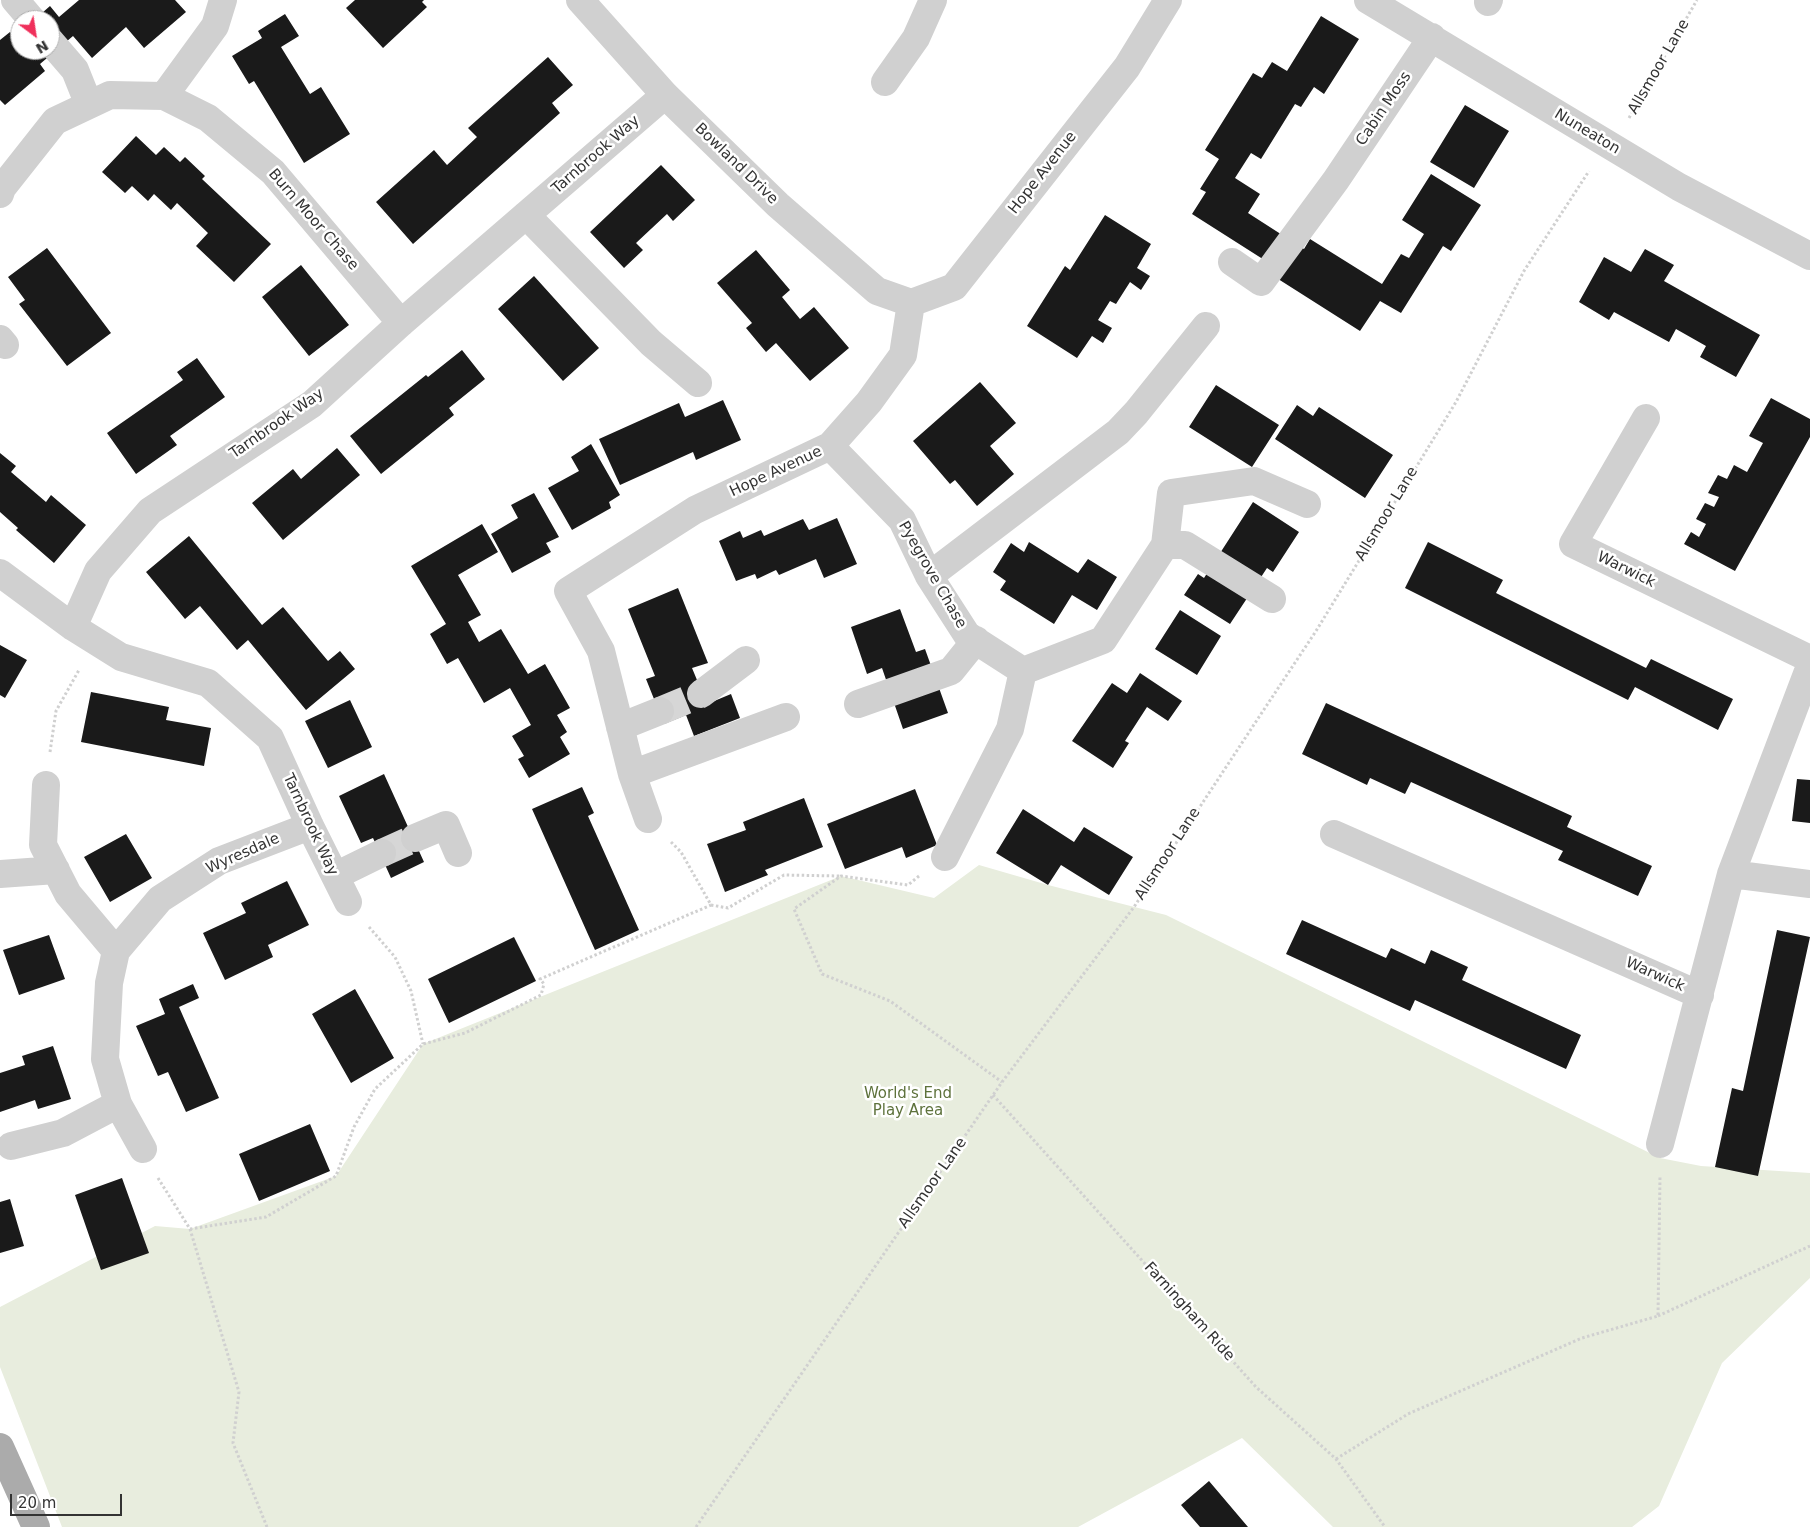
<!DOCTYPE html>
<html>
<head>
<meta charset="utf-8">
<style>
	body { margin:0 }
	#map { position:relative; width:1810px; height:1527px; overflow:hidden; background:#fff; font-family:"DejaVu Sans",sans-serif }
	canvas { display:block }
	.north { position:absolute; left:10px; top:10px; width:50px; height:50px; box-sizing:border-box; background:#fff; border:1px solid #adadad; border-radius:50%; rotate:149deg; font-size:14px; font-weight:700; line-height:20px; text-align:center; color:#333 }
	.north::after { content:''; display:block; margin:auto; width:18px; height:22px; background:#ef305b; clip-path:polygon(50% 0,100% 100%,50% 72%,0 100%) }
	.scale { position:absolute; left:10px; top:1494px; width:112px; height:22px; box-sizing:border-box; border:2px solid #333; border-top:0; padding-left:6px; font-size:15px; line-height:18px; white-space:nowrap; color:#333; -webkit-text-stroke:4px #fff; paint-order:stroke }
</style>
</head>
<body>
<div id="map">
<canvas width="1810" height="1527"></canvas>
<div class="north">N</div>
<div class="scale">20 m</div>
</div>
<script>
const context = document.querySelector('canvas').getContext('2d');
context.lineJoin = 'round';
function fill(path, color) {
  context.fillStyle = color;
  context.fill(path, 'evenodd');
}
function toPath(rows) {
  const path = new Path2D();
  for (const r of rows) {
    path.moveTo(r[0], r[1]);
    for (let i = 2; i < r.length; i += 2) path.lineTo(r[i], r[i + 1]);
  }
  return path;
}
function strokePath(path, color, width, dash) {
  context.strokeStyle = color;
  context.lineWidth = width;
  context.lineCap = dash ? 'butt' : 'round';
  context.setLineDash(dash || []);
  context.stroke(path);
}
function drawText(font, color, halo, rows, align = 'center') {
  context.font = font + ' "DejaVu Sans",sans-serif';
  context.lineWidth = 5;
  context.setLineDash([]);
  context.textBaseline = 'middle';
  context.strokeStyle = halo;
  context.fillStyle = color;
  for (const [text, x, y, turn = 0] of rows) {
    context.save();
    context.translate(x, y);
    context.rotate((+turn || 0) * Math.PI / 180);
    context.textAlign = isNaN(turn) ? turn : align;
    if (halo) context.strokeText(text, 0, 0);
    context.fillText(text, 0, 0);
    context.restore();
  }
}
fill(toPath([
	[979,865,1048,885,1166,915,1660,1158,1701,1166,1810,1173,1810,1278,1722,1363,1659,1506,1632,1527,1333,1527,1242,1438,1078,1527,62,1527,0,1367,0,1307,155,1226,190,1229,336,1176,423,1044,841,876,934,898]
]), '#e8edde');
fill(toPath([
	[79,0,175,0,186,12,144,48,126,27,92,58,73,36,40,64,45,71,5,105,0,100,0,40,10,32,14,37,20,32,20,50,50,50,50,20,34,20,50,6,59,17],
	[355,0,424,0,422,2,427,7,383,48,346,8],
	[285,14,299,36,281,47,310,94,321,87,350,134,304,163,254,81,249,84,232,56,262,38,258,31],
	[1321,16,1359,39,1324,94,1314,87,1301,107,1295,104,1261,159,1251,153,1235,178,1260,194,1248,213,1304,249,1310,239,1382,284,1401,254,1409,258,1424,234,1402,220,1431,174,1481,205,1451,251,1443,246,1401,313,1380,301,1360,331,1275,277,1280,270,1192,214,1206,192,1200,189,1219,159,1205,150,1253,73,1262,78,1272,62,1287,71],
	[548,57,573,85,552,103,560,113,413,244,376,202,434,150,447,165,477,137,468,128],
	[1465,105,1509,131,1474,188,1430,162],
	[136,136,156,155,164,147,180,162,185,157,205,176,202,179,271,244,234,282,196,246,208,233,177,203,171,210,154,194,148,201,132,186,125,193,102,172],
	[661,165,695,200,673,221,667,214,636,243,643,250,624,268,590,232],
	[1105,215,1151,244,1137,268,1150,276,1141,290,1130,282,1116,304,1110,301,1098,320,1112,328,1103,343,1092,336,1077,358,1027,326,1065,266,1070,270],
	[47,248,111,333,67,366,19,304,25,300,8,277],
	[1645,249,1674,265,1664,281,1760,335,1736,377,1700,357,1706,346,1676,329,1669,342,1614,312,1609,320,1579,302,1604,257,1631,272],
	[756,250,790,290,782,297,800,319,814,307,849,348,810,381,776,343,766,352,746,328,752,323,717,283],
	[301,265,349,325,309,356,262,297],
	[534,276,599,348,563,381,498,309],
	[462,350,485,379,449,408,454,415,381,474,350,436,426,375,428,377],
	[197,358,225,397,170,436,177,445,136,474,107,433,183,380,177,372],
	[980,382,1016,423,990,446,1014,474,977,506,955,480,950,484,913,441],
	[1216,385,1279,425,1252,467,1189,427],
	[1771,398,1810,419,1810,437,1735,571,1684,544,1691,532,1699,537,1706,524,1696,519,1705,503,1714,507,1719,497,1708,493,1718,475,1727,479,1734,465,1747,472,1763,443,1749,436],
	[723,400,741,440,696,460,693,452,620,485,599,439,679,403,685,417],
	[1297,405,1313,416,1319,407,1393,455,1365,498,1275,439],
	[591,444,620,495,609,502,611,508,572,530,548,488,579,471,571,457],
	[337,448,360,475,283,540,252,503,293,469,301,479],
	[0,453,16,466,11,472,46,502,51,495,86,525,54,563,16,530,18,528,0,512],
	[534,493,559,537,546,543,551,552,512,573,491,534,518,518,511,505],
	[1253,502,1299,532,1273,572,1267,568,1230,624,1184,595,1198,574,1204,578],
	[837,518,857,564,824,578,816,559,779,575,776,570,757,579,755,574,736,581,719,541,740,531,743,538,761,530,764,536,803,519,809,530],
	[482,524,498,552,458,575,481,615,468,622,479,642,501,629,528,674,545,664,570,708,557,715,567,732,560,737,570,754,529,778,518,759,524,756,512,736,531,725,510,688,484,703,458,658,447,664,430,634,446,624,411,566],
	[189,536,262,625,283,607,328,661,340,651,355,669,306,710,248,640,237,650,200,606,185,619,146,572],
	[1029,542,1078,573,1088,559,1117,577,1097,610,1072,595,1054,624,1000,590,1006,581,993,572,1011,543,1024,552],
	[1428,542,1503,580,1496,593,1646,668,1651,659,1733,699,1718,730,1635,687,1628,700,1405,588],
	[678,588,708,663,692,668,707,704,731,694,740,718,694,736,686,715,664,724,646,679,655,676,628,609],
	[900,609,916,652,925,649,948,713,903,729,882,668,867,674,851,627],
	[1180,610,1221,636,1197,675,1155,649],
	[0,645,27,660,5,698,0,695],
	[1140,673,1182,701,1168,721,1147,707,1125,741,1129,743,1113,768,1072,741,1112,683,1127,693],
	[91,692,169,707,166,720,211,728,204,766,81,742],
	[350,700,372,747,328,768,305,721],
	[1326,703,1572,816,1567,827,1652,866,1638,896,1558,860,1563,851,1411,782,1405,794,1370,778,1367,785,1302,754],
	[384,774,424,862,391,878,373,838,361,843,339,796],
	[1797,779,1810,780,1810,823,1792,821],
	[582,787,594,813,588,816,639,930,595,950,532,809],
	[915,789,937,845,906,858,902,847,845,869,827,824],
	[804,798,823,847,765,870,768,875,725,892,707,844,746,830,743,822],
	[1023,809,1074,842,1084,827,1133,857,1109,895,1061,865,1048,885,996,853],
	[126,834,152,878,110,902,84,857],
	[287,881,309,925,268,945,273,957,225,980,203,933,246,913,241,903],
	[1302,920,1386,958,1391,948,1425,964,1431,950,1468,967,1462,980,1581,1035,1566,1069,1415,1000,1410,1011,1286,954],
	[1777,930,1810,937,1758,1176,1715,1167,1732,1088,1743,1091],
	[49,935,65,979,19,995,3,950],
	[514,937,536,981,449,1023,428,979],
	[193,984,199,998,179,1007,219,1098,186,1112,168,1072,158,1076,136,1026,165,1014,159,999],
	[355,989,394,1058,351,1083,312,1014],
	[53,1046,71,1099,38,1109,35,1100,0,1112,0,1073,25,1065,22,1056],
	[310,1124,330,1171,259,1201,239,1154],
	[122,1178,149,1253,101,1270,75,1195],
	[10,1199,24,1246,0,1253,0,1202],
	[1209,1481,1248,1527,1200,1527,1181,1505]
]), '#1a1a1a');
strokePath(toPath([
	[660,711,701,694],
	[382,853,415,838]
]), '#d6d6d6', 28, [28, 14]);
strokePath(toPath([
	[1629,118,1697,0],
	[50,752,56,711,79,670],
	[671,842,681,852,711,905,728,908,784,875,840,876],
	[919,876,908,885,841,876,794,909,822,974,890,1001,1002,1082],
	[369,927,395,957,411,991,423,1044],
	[993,1095,1256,1387,1336,1459,1385,1527],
	[158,1178,190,1229,239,1392,233,1443,267,1527],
	[190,1229,266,1217,336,1176,354,1127,375,1089,423,1044,465,1033,541,995,544,984,540,979,711,905],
	[1658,1316,1810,1246],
	[1336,1459,1408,1414,1582,1338,1658,1316,1660,1176],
	[696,1527,1002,1082,1134,907,1259,717,1316,631,1456,402,1524,271,1589,171]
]), '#d0d0d0', 3, [2.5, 2.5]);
strokePath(toPath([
	[15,0,32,20],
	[580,0,665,95,778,205,877,291,911,303],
	[1368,0,1679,187,1810,256],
	[1488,2,1489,0],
	[50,41,75,70,89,105],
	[885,82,916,38,933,0],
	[164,96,215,26,223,0],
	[0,194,2,188,55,121,110,95,164,96,208,118,273,172,401,323],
	[526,215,651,343,698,383],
	[1232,262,1261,282,1336,180,1432,37],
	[911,303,954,287,1127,67,1168,0],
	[0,339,5,345],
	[1646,418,1573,544,1810,659],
	[830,446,902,520,929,576,967,635,1023,671,1103,640,1165,545,1171,493,1254,481,1307,504],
	[1165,545,1185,545,1272,599],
	[0,573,73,627,121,657,208,683,270,738,310,826,348,902],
	[929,576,1118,432,1136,413,1206,326],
	[73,627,98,571,150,511,312,404,401,323,665,95],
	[701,694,746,660],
	[858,704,951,671,976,640],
	[620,727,660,711],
	[632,774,786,717],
	[46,785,43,845,68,894,116,951],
	[648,819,632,774,601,651,568,591,695,510,830,446,869,402,903,355,911,303],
	[1334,834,1700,995],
	[415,838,446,825,458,853],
	[945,857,1010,729,1023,671],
	[0,874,56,870],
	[1731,874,1810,884],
	[335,876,382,853],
	[1660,1144,1731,874,1810,666],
	[11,1146,63,1133,118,1104],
	[143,1149,118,1104,105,1059,109,983,116,951,160,899,219,861,310,826]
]), '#d0d0d0', 28);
strokePath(toPath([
	[0,1447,36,1527]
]), '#ababab', 28);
drawText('15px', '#333', '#fff', [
	["Allsmoor Lane",1659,67,-60],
	["Cabin Moss",1384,109,-56],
	["Nuneaton",1587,132,31],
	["Tarnbrook Way",596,155,-41],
	["Bowland Drive",736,164,44],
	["Hope Avenue",1043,173,-52],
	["Burn Moor Chase",313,220,49],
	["Tarnbrook Way",277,424,-35],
	["Hope Avenue",776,472,-25],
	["Allsmoor Lane",1387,514,-59],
	["Warwick",1626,570,26],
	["Pyegrove Chase",932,575,60],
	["Tarnbrook Way",310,825,65],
	["Wyresdale",243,854,-24],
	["Allsmoor Lane",1168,854,-57],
	["Warwick",1655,975,24],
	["Allsmoor Lane",933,1183,-55],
	["Farningham Ride",1189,1312,48]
]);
drawText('15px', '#5e723c', '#fff', [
	["World's End",908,1094],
	["Play Area",908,1111]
]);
</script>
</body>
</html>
